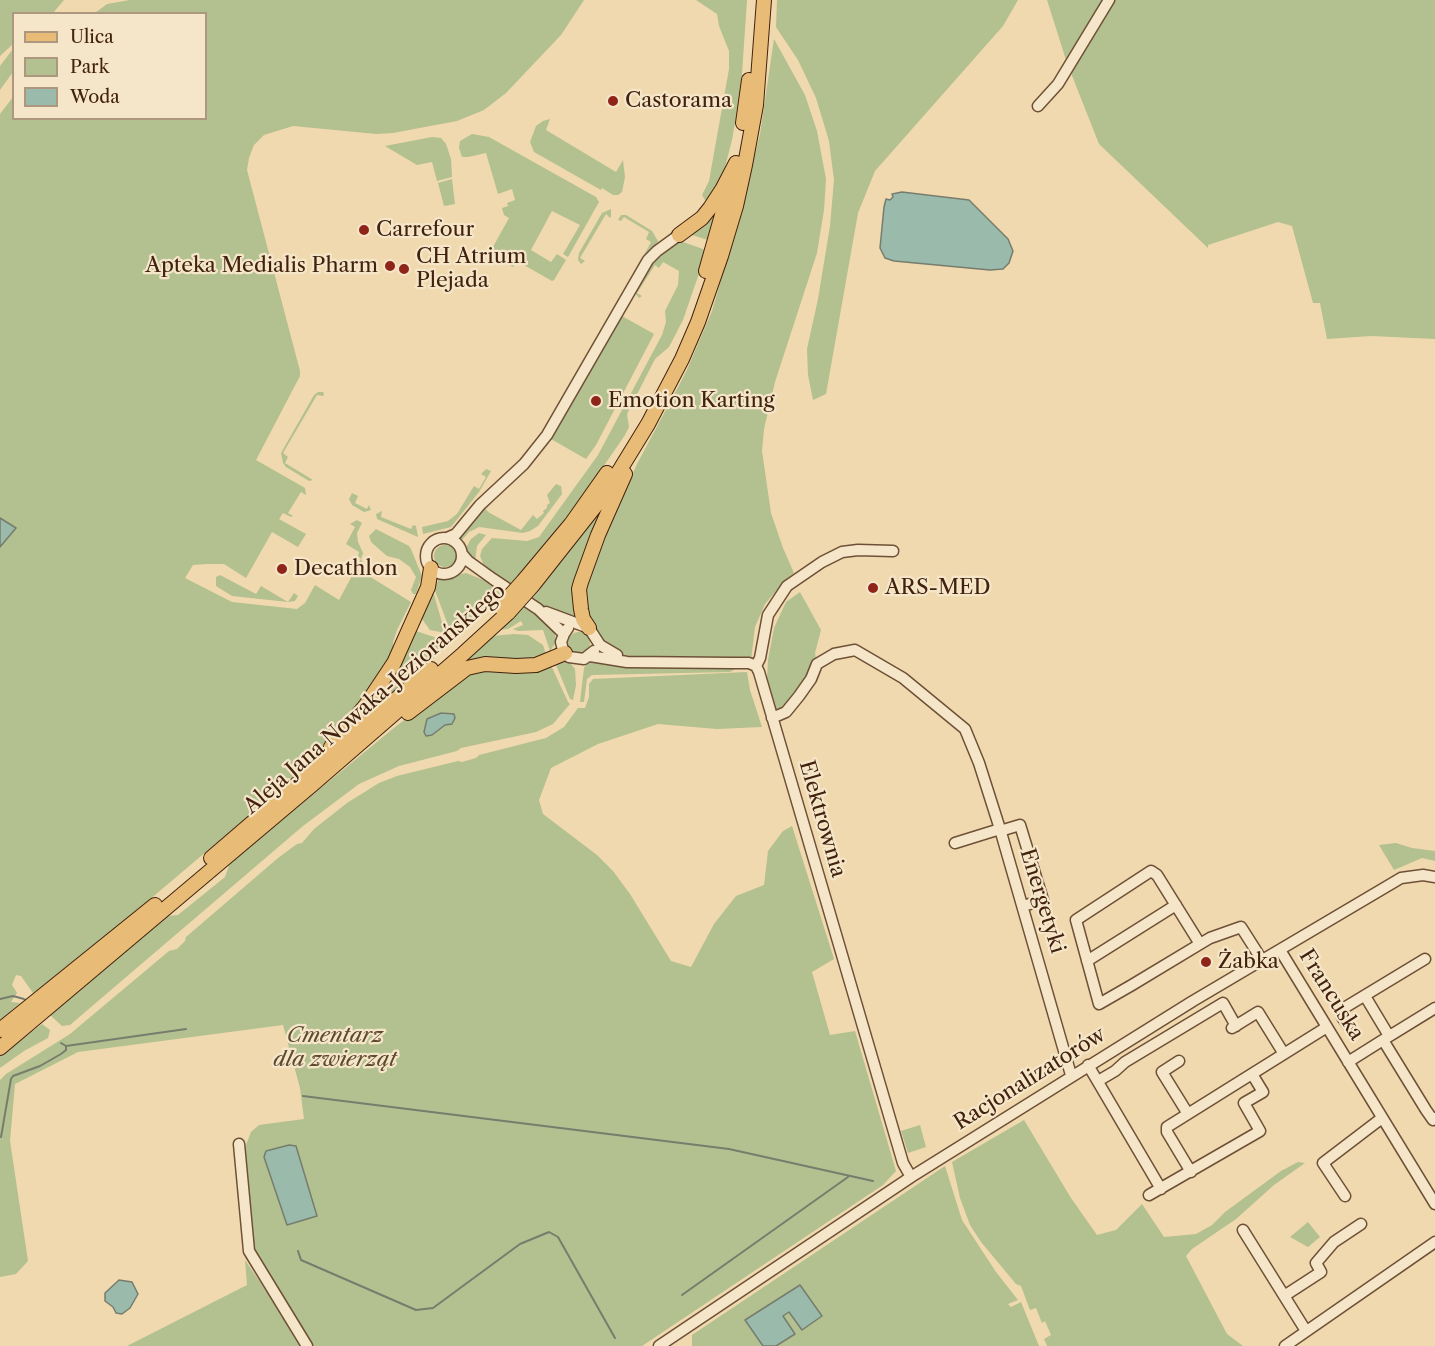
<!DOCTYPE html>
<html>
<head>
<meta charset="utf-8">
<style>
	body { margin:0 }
	#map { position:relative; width:1435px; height:1346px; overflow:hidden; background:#f0d9ae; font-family:"Libre Caslon Text",serif }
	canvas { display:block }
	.legend { position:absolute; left:12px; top:12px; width:195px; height:108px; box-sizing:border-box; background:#f5e6ca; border:2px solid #ad987f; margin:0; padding:8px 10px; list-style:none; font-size:18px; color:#42220e }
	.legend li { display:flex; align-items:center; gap:12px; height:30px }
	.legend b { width:30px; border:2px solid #ad987f }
</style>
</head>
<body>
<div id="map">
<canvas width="1435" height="1346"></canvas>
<ul class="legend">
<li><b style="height:8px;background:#e8bc77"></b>Ulica</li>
<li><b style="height:16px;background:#b3c08f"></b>Park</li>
<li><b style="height:16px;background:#9abaac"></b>Woda</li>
</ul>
</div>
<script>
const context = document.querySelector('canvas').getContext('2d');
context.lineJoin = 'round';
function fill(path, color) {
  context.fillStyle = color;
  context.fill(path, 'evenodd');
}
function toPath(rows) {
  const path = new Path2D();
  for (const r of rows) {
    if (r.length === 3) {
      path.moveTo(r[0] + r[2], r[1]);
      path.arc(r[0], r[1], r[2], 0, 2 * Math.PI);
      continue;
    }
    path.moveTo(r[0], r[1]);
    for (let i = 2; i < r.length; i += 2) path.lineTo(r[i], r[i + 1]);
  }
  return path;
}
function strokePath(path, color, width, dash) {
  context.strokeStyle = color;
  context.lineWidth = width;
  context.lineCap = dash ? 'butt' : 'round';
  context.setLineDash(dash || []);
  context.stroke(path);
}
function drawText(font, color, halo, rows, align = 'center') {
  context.font = font + ' "Libre Caslon Text",serif';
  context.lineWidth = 4.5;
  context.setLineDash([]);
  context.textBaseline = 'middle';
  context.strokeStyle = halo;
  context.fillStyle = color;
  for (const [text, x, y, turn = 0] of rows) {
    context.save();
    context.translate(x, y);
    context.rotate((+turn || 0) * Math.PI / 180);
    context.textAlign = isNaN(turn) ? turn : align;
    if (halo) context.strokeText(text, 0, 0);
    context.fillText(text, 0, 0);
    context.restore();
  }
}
fill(toPath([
	[0,0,64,0,53,13,14,14,13,44,0,56],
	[130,0,584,0,561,35,506,93,484,110,457,121,393,133,376,134,293,126,264,135,254,145,249,158,247,170,300,371,300,376,256,460,305,488,306,495,301,492,288,513,293,516,291,517,283,513,279,519,306,534,298,547,272,532,246,578,224,564,207,564,193,565,185,578,232,602,297,609,305,603,315,585,339,600,361,559,358,556,359,552,346,544,355,527,350,524,357,520,362,523,357,533,358,542,363,553,361,559,366,571,372,578,411,602,397,630,393,642,393,654,367,692,334,734,299,773,76,962,33,993,21,976,16,975,12,985,17,993,11,1002,20,1003,0,1020,0,114,13,97,14,118,206,118,206,14,95,13,107,4],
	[696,0,747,0,741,88,732,140,723,175,708,205,702,195,709,181,729,69,729,51,719,26,717,14],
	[777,0,1018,0,1003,26,875,171,858,213,826,394,813,400,808,375,807,349,818,299,830,226,834,180,829,141,816,98,798,60,776,27],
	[1047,0,1105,0,1070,57,1066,60],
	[1112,0,1435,0,1435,339,1371,336,1327,339,1320,303,1313,303,1292,226,1278,222,1208,245,1208,248,1099,144,1069,68],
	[774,39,805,95,817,131,826,179,824,210,817,253,775,382,764,429,762,451,771,513,783,548,794,573,785,580,765,604,755,627,751,660,635,657,620,654,603,642,596,627,587,618,585,606,586,586,591,564,637,464,686,372,712,311,734,236,760,134],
	[13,49,13,72,0,90,0,66],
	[550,119,546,130,616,172,623,160,625,177,622,192,618,195,613,195,602,188,601,190,534,152,530,142,536,126,543,121],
	[472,134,489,137,596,197,599,202,568,257,563,254,580,225,552,211,531,250,551,262,557,254,566,260,554,280,552,281,517,261,513,267,489,254,509,218,504,215,502,208,508,206,507,203,515,200,512,189,498,194,486,153,468,157,462,157,459,148,460,141],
	[432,137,441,138,446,144,451,159,452,177,437,181,432,162,417,165,385,146],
	[452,179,455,204,444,206,438,183],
	[720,204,708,240,692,235,692,232],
	[611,209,611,216,610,218,606,214,580,258,585,261,581,264,578,260,579,253,602,213],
	[621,215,626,215,652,231,658,241,627,287,651,242,646,239,649,232,624,217,621,221,618,220],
	[677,242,683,242,703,249,706,253,683,320,669,347,655,359,627,414,629,427,625,435,590,486,540,551,510,586,485,568,480,556,482,549,492,538,527,541,539,537,598,455,662,335,666,322,665,311,678,285,679,271,663,262,659,268,655,265,637,293,642,296,639,298,635,293,653,263],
	[622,316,654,334,596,445,586,459,551,439],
	[318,392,323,392,324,394,323,396,317,395,283,453,288,457,285,463,313,480,309,481,286,467,283,463,281,453,314,395],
	[486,469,491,471,479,492,451,527,423,534,422,527,448,521,457,514,474,486,479,489,486,477,481,474],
	[556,484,561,486,562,494,538,526,530,531,523,533,479,527,469,532,462,540,459,538,490,501,492,502,486,509,488,512,521,530,533,515,537,519,544,513,543,511,547,508,547,505,550,503,547,495],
	[352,493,358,496,355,503,367,509,369,505,371,510,364,512,352,505,349,499],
	[603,504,577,573,574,587,575,614,572,617,557,613,530,599,572,548],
	[382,511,381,517,411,529,413,525,416,526,418,537,377,519,376,514],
	[376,529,409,546,411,549,422,576,416,594,413,594,411,590,416,577,410,567,399,559,387,556,371,542,369,536],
	[479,533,486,535,477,546,475,561,467,554,467,546,471,539],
	[445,556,11],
	[466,573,491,583,503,591,465,631,451,633,434,588,439,579],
	[220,575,256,594,261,586,288,602,294,593,298,596,295,601,288,602,232,596,216,586,216,577],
	[433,591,445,633,430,630,422,619,422,614],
	[800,592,821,630,815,653,817,664,777,716,767,679,768,660,774,628,786,602],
	[523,605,549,622,554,629,556,642,550,651,543,630,518,631,513,629,523,625,521,621,508,629,498,630],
	[416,631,434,637,458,637,354,727,413,632],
	[579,643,11],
	[514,634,528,635,543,645,546,654,528,660,496,659,443,681,492,636],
	[560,659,571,664,575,669,576,685,573,700,570,699,554,660],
	[596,659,739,667,730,672,592,675,587,679,584,702,580,702,584,668,588,662],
	[550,663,568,702,570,704,553,724,536,732,461,748,457,751,399,766,359,784,303,826,70,1025,62,1026,50,1015,166,916,178,915,225,877,230,863,395,727,459,680,471,672],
	[441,713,447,714,445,725,432,735,424,732],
	[747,672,750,690,762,727,717,729,658,724,598,744,551,768,539,800,543,814,597,855,613,871,630,894,671,961,691,967,714,924,736,896,764,885,768,851,783,831,792,826,834,959,812,972,830,1035,855,1031,896,1171,883,1185,642,1346,311,1346,252,1249,244,1150,251,1132,259,1125,304,1119,300,1088,283,1025,78,1052,15,1084,10,1141,28,1261,16,1274,0,1277,0,1080,6,1074,70,1034,169,951,177,949,185,941,186,937,278,858,297,844,302,843,314,829,347,803,379,783,397,776,458,761,462,762,476,758,479,755,546,738,564,727,578,708,585,708,589,697,589,684,593,679],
	[1396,843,1412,848,1435,851,1435,861,1422,858,1394,870,1379,845],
	[42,1024,50,1030,48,1038,24,1051,0,1068,0,1056],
	[1024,1120,1071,1198,1097,1235,1116,1230,1142,1204,1164,1237,1196,1234,1212,1225,1225,1212,1281,1171,1298,1162,1305,1163,1274,1185,1236,1219,1192,1249,1186,1256,1227,1334,1243,1346,1047,1346,1044,1339,1051,1335,1045,1321,1042,1323,1036,1308,1030,1310,1021,1286,1016,1284,981,1242,970,1225,960,1198,952,1162],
	[920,1125,926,1147,908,1153,901,1131],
	[945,1166,962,1220,996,1272,1018,1300,1008,1304,1011,1307,1021,1302,1039,1346,692,1346,692,1335],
	[1308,1222,1320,1237,1308,1247,1290,1237],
	[245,1260,303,1346,127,1346,247,1285]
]), '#b3c08f');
const water = toPath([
	[902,192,969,200,1008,239,1013,251,1009,263,1003,269,990,270,894,261,885,258,880,248,884,207,886,199,890,200,893,197,892,194,902,192],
	[0,518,16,528,0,547,0,518],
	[441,713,454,714,455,718,452,724,445,725,432,735,426,736,424,732,427,719,441,713],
	[289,1145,296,1146,317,1216,287,1225,264,1157,266,1151,289,1145],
	[119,1280,132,1282,138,1294,130,1308,122,1314,116,1313,113,1307,105,1301,105,1293,119,1280],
	[800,1285,822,1316,802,1330,789,1312,783,1316,795,1334,776,1346,763,1346,745,1320,800,1285]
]);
fill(water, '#9abaac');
strokePath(water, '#777d6d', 1.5);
strokePath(toPath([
	[0,999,13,996,24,999,27,1003],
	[61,1043,66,1046,186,1029],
	[303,1096,729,1149,873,1181],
	[1,1137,11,1079,13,1076,40,1066,61,1054,66,1050,66,1046],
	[298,1251,301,1260,416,1310,433,1308,520,1244,549,1232,558,1237,615,1338],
	[682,1295,848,1177]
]), '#777d6d', 2);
const minor = toPath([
	[1038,106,1058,84,1109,0],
	[447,538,456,534,480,505,524,464,547,435,648,260,657,251,679,235],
	[444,556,18],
	[893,551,858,550,842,552,822,562,787,586,768,615,760,658,756,666,759,672,903,1163,911,1177],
	[462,554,468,561,493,579,538,609,564,634],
	[546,612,589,628,600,645,617,655],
	[568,628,564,634,561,642,563,650,569,657,584,659,594,651],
	[590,656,627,662,732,663,749,663,756,666],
	[772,718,786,712,799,696,811,679,817,664,834,654,855,650,903,678,965,729,979,763,1000,829,1071,1075],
	[1000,831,1020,825,1043,900,1023,906],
	[955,843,1000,829],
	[1200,944,1157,875,1151,871,1076,920,1099,1004,1132,985,1200,944,1210,938,1241,927,1262,960],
	[1280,950,1435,1204],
	[1087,961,1176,905],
	[1365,996,1389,1036],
	[1435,1008,1383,1040,1426,1110,1433,1120,1435,1118],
	[1348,1025,1342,1017,1344,1008,1425,959],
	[1232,1028,1258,1012,1284,1054],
	[1179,1061,1162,1072,1188,1114],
	[1348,1062,1383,1040],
	[1088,1065,1161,1189],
	[1098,1081,1115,1071,1125,1062,1223,1003,1236,1026],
	[239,1144,249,1251,307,1346],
	[1191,1172,1167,1132,1167,1127,1327,1027],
	[1149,1195,1260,1131,1244,1103,1263,1092,1252,1074],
	[1345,1196,1323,1163,1382,1118],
	[1243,1230,1306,1331],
	[1284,1296,1321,1272,1316,1263,1334,1242,1361,1224],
	[659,1346,911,1177,1193,1001,1401,878,1423,875,1435,877],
	[1285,1346,1435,1242]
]);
const major = toPath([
	[743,123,749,80],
	[679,235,702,218,710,208,723,188,736,163],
	[706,271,732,180],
	[525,579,571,524,607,473],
	[533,585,601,499,621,468,648,424,682,359,698,322,721,256,736,206,745,165,756,105,764,0],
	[589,628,583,619,581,609,579,589,581,582,598,535,625,474],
	[408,713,467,668,485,664,516,666,536,665,565,653],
	[331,747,366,705,394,663,428,587,431,568],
	[211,858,431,669],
	[0,1030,155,905],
	[0,1048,312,785,463,654,509,612]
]);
strokePath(minor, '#6e5036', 13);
strokePath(major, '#42220e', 16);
strokePath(minor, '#f5e6ca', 10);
strokePath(major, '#e8bc77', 14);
const majorBridge = toPath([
	[500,607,525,579],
	[509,612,533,585]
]);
strokePath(majorBridge, '#42220e', 16, []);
strokePath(majorBridge, '#e8bc77', 14);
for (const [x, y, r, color] of [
	[613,101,6,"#8f2418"],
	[364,230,6,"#8f2418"],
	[390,266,6,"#8f2418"],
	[404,269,6,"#8f2418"],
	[596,401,6,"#8f2418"],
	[282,569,6,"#8f2418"],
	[873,588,6,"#8f2418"],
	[1206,962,6,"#8f2418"]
]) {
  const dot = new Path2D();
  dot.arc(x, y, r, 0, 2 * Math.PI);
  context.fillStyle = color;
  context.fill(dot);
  strokePath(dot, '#f5e6ca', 2);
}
drawText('21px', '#42220e', '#f5e6ca', [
	["Castorama",625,101],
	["Carrefour",376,230],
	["CH Atrium",416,257],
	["Plejada",416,281],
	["Apteka Medialis Pharm",378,266,"right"],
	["Emotion Karting",608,401],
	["Decathlon",294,569],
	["ARS-MED",885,588],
	["Żabka",1218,962]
], 'left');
drawText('21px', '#42220e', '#f5e6ca', [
	["Aleja Jana Nowaka-Jeziorańskiego",375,699,-41],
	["Elektrownia",822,819,74],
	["Energetyki",1042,901,73],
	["Francuska",1331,995,58],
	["Racjonalizatorów",1030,1079,-32]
]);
drawText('italic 21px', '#5e4a2e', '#f5e6ca', [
	["Cmentarz",335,1036],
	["dla zwierząt",335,1060]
]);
</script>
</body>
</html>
